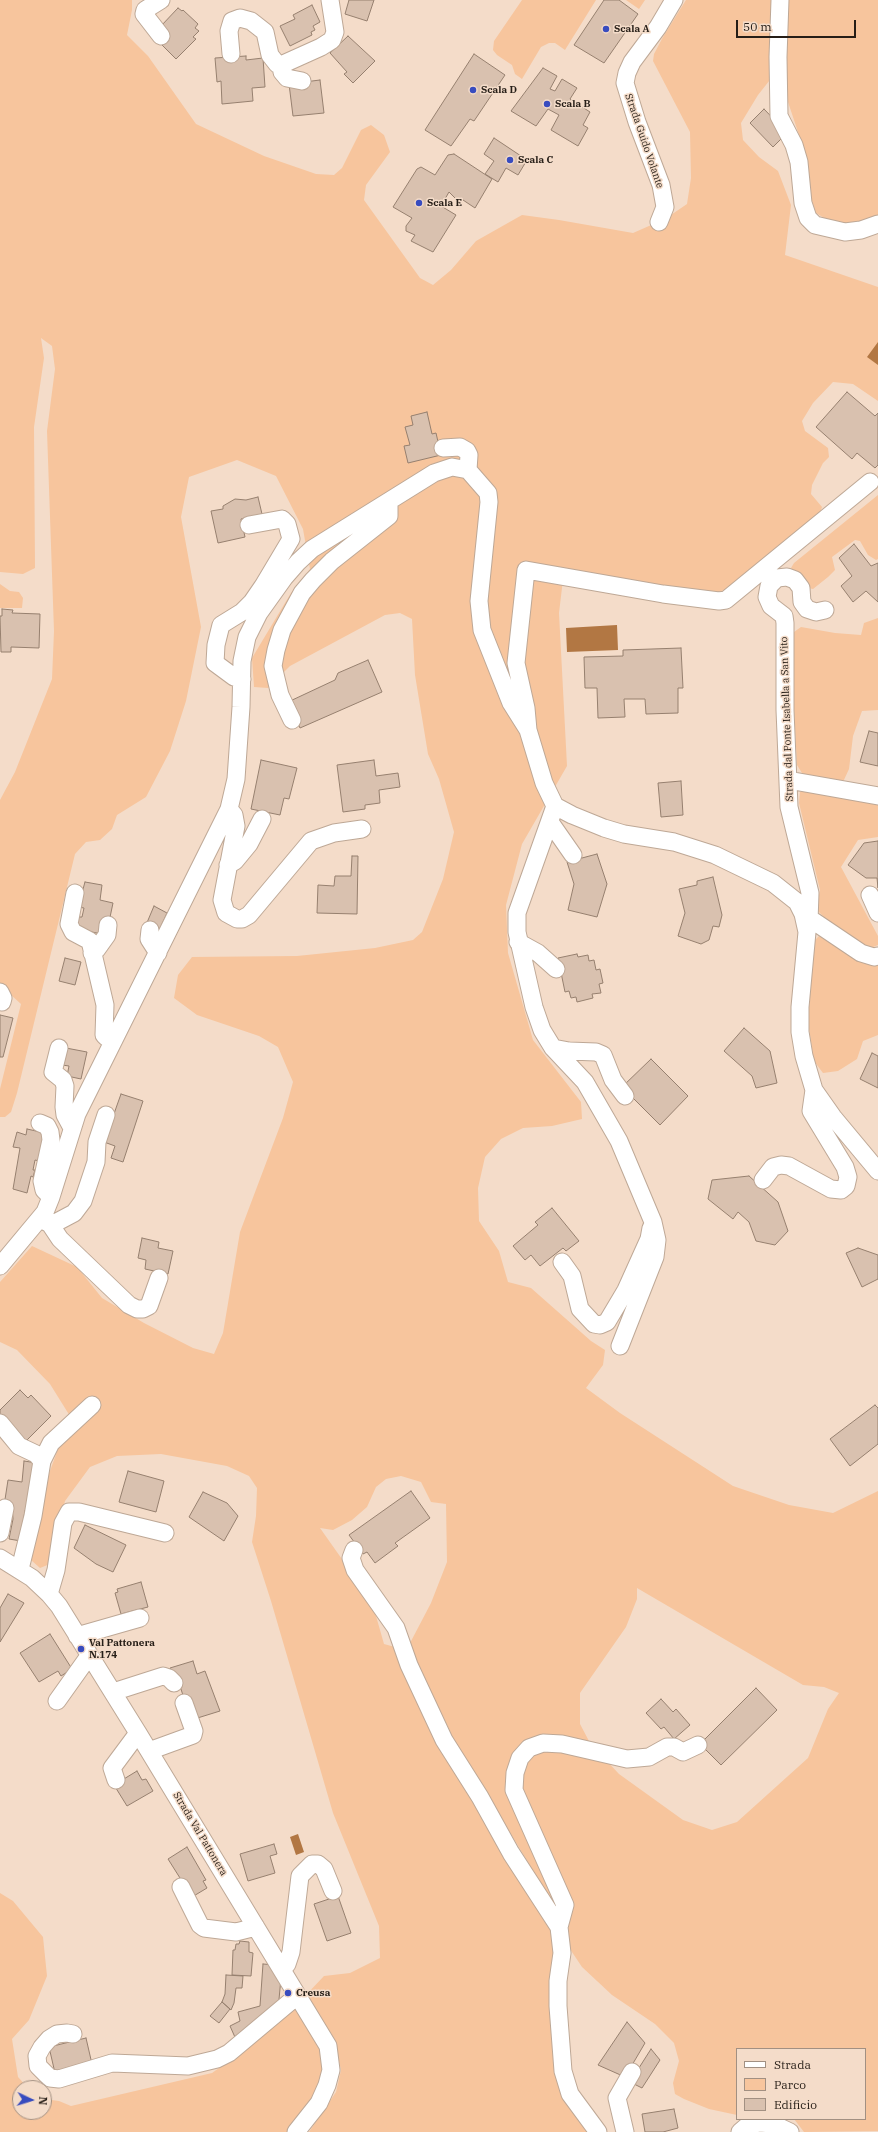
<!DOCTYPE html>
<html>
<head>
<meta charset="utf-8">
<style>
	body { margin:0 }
	#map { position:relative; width:878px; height:2132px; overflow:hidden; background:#f4dcc9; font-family:"IBM Plex Serif",serif }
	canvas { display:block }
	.legend { position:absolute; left:736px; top:2048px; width:130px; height:72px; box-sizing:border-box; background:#f4dcc9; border:1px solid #a29082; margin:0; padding:5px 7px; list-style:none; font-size:12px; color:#261e17 }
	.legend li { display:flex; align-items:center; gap:8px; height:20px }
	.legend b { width:20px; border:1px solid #a29082 }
	.north { position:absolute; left:12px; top:2080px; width:40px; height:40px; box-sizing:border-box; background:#f4dcc9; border:1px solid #a29082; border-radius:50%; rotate:94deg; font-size:11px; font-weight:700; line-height:16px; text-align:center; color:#261e17 }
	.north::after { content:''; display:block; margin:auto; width:14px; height:18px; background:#384cbf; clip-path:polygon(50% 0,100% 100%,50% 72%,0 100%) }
	.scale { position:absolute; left:736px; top:20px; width:120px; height:18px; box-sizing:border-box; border:2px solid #261e17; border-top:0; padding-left:5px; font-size:12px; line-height:14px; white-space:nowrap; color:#261e17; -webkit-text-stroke:3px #f4dcc9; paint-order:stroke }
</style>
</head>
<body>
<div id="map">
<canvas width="878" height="2132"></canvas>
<ul class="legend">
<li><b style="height:5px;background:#fff"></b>Strada</li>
<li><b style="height:11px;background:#f7c59d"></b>Parco</li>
<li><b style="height:11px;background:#d9c1af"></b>Edificio</li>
</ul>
<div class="north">N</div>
<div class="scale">50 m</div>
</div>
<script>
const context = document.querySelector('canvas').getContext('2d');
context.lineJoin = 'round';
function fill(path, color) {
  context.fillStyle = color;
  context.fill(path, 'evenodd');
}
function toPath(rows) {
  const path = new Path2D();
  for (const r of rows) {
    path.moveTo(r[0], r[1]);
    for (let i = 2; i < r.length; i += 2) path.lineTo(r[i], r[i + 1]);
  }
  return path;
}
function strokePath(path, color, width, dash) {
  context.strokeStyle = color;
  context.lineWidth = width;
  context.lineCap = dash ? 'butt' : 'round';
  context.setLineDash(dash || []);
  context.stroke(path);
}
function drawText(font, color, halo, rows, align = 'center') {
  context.font = font + ' "IBM Plex Serif",serif';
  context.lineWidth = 3;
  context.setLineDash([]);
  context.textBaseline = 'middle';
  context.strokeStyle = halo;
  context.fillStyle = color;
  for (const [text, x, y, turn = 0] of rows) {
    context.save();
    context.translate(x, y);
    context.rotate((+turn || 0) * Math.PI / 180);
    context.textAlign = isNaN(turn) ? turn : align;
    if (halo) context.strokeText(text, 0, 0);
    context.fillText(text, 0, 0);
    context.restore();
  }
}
fill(toPath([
	[0,0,132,0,132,10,127,35,148,56,196,124,264,156,316,174,334,175,342,168,361,130,371,125,384,135,390,152,366,185,364,200,420,278,433,285,451,270,476,241,522,215,559,220,633,233,665,219,687,204,691,178,690,132,653,61,654,54,663,37,686,0,878,0,878,216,849,224,831,222,816,213,808,188,804,150,788,102,785,61,758,95,741,123,743,140,759,157,778,171,791,205,785,255,878,287,878,401,853,384,833,382,813,403,802,421,805,431,828,448,829,457,823,463,812,485,811,494,822,507,819,516,731,588,715,593,564,571,559,613,567,766,522,844,506,905,508,953,533,1040,581,1102,582,1119,552,1126,523,1128,501,1139,485,1157,478,1188,479,1221,499,1251,508,1282,531,1288,591,1341,605,1350,603,1365,586,1388,620,1413,733,1486,789,1505,833,1513,878,1491,878,2131,804,2132,794,2119,865,2119,865,2049,737,2049,737,2115,709,2109,684,2099,675,2094,673,2083,679,2061,674,2043,655,2024,612,1995,582,1967,568,1946,566,1925,454,1740,443,1716,438,1714,409,1645,431,1603,447,1562,446,1504,431,1502,421,1482,401,1476,386,1479,376,1487,367,1507,352,1520,333,1530,320,1528,356,1579,376,1616,384,1644,395,1647,551,1928,555,1943,558,2073,591,2132,309,2132,336,2092,341,2070,334,2038,306,1995,324,1976,350,1973,380,1958,379,1926,333,1813,271,1601,252,1542,256,1516,257,1488,249,1476,227,1466,161,1454,117,1456,90,1467,65,1501,50,1564,40,1568,31,1560,43,1490,58,1449,78,1429,50,1384,17,1350,0,1342,0,1282,32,1246,77,1267,102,1298,144,1323,193,1348,214,1354,223,1333,240,1232,283,1118,293,1082,278,1047,259,1036,197,1015,174,998,178,975,192,957,297,956,375,948,413,940,422,932,443,879,454,832,439,779,428,754,415,675,412,619,400,613,385,615,290,666,268,688,254,687,252,658,291,593,310,569,303,529,276,476,237,460,189,477,181,517,201,627,186,701,170,751,146,797,117,815,112,829,100,840,86,842,75,854,17,1093,11,1112,5,1117,0,1117,0,1089,21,1004,0,985,0,800,15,772,52,679,54,631,47,431,55,369,52,346,41,338,44,358,34,427,35,568,23,574,0,572],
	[637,1588,803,1685,824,1687,839,1693,828,1709,808,1758,737,1822,712,1830,683,1820,619,1774,590,1743,580,1724,580,1693,626,1627,637,1599],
	[522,0,596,0,565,50,555,43,549,43,541,47,522,79,515,74,512,65,497,55,493,50,494,41],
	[626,0,645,0,639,9],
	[878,495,878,559,876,560,868,555,860,541,855,540,832,557,835,570,828,577,813,589,804,587,791,568,794,563],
	[0,584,10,591,19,592,23,598,22,608,0,608],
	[878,618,878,710,862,711,853,736,849,769,843,782,817,780,802,773,797,765,793,690,794,632,801,627,835,633,861,635,864,623],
	[813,789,878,801,878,837,858,840,841,867,878,936,878,945,871,948,850,939,831,924,816,909,820,890,799,803,800,792],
	[819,936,847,953,878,961,878,1035,863,1041,857,1059,838,1071,823,1073,814,1061,808,1022,814,941],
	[0,1893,13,1901,43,1937,47,1976,29,2020,12,2039,18,2077,28,2088,20,2088,20,2112,44,2112,44,2099,59,2101,71,2106,212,2073,261,2038,285,2014,297,2007,318,2041,322,2055,323,2072,318,2089,291,2129,288,2132,0,2132]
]), '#f7c59d');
fill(toPath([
	[878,342,878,365,867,357],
	[617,625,618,650,567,652,566,628],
	[298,1834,304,1852,296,1855,290,1837]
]), '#b27743');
const building = toPath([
	[349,0,374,0,367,21,345,14,349,0],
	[604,0,619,0,638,14,604,63,574,45,604,0],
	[312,5,320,22,313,26,315,30,311,32,312,35,290,46,280,26,295,19,293,15,312,5],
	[178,8,182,11,183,10,198,24,195,28,199,31,193,37,196,39,176,59,161,44,170,35,161,26,178,8],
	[348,36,375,61,353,83,344,74,347,72,330,53,348,36],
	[474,54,505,75,474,121,470,119,451,146,425,130,474,54],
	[246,56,246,60,263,58,265,87,252,88,253,101,222,104,221,81,217,82,215,58,246,56],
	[543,68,557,76,550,89,555,91,562,79,577,88,570,99,590,112,583,125,588,128,578,146,551,130,559,115,548,109,536,126,511,111,543,68],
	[320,80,324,113,293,116,289,84,320,80],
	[764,109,787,133,773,147,750,123,764,109],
	[494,138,527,160,518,175,506,168,498,182,485,174,494,161,484,154,494,138],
	[454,154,492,179,475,208,460,198,457,200,449,192,441,206,456,215,433,252,411,241,415,235,406,231,406,226,412,218,393,207,417,169,421,167,435,175,448,155,454,154],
	[847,392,875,416,878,413,878,465,875,468,857,453,852,459,816,427,847,392],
	[427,412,432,434,436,433,441,455,408,463,404,446,410,445,405,427,413,425,411,416,427,412],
	[258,497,262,514,241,519,245,537,218,543,211,511,223,509,223,506,235,499,246,500,258,497],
	[854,544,871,566,878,563,878,602,866,591,853,602,841,586,852,576,839,558,854,544],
	[2,609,13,610,12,613,40,614,39,648,11,647,11,652,1,652,0,616,2,616,2,609],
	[681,648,683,688,678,688,678,713,646,714,645,699,624,699,625,717,598,718,597,688,585,688,584,657,623,656,623,650,681,648],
	[368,660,382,692,300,728,288,702,335,680,338,673,368,660],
	[869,731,878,733,878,766,860,762,869,731],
	[261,760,297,768,289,799,284,798,280,815,251,809,261,760],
	[374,760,376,776,398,773,400,787,379,790,380,803,365,805,365,809,343,812,337,765,374,760],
	[681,781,683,815,661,817,658,783,681,781],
	[878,841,878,888,877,878,866,878,848,865,864,843,878,841],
	[597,854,607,884,597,917,568,910,574,884,567,862,597,854],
	[352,856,358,856,357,914,317,913,318,885,334,886,335,876,351,876,352,856],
	[713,877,722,915,719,927,713,926,709,940,701,944,678,936,685,913,679,889,697,885,697,881,713,877],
	[85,882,102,885,100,900,113,903,109,922,102,934,76,929,79,917,82,917,84,908,78,907,85,882],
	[154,906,167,913,159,931,146,925,154,906],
	[577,954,578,957,588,955,589,961,594,960,596,970,600,969,603,983,599,984,601,993,592,994,593,998,577,1002,576,997,571,998,569,991,565,992,558,958,577,954],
	[65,958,81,962,75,985,59,981,65,958],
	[0,1015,13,1018,3,1057,0,1057,0,1015],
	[744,1028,770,1051,777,1083,756,1088,752,1076,724,1051,744,1028],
	[66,1048,87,1052,81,1079,67,1076,69,1066,62,1065,66,1048],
	[872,1053,878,1056,878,1088,860,1079,872,1053],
	[651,1059,688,1096,660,1125,622,1087,651,1059],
	[121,1094,143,1101,123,1162,111,1158,115,1146,104,1142,121,1094],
	[27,1129,45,1133,39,1161,35,1160,33,1170,35,1170,33,1177,31,1176,27,1193,13,1189,20,1148,13,1147,17,1132,26,1135,27,1129],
	[749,1176,778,1202,788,1231,775,1245,756,1241,749,1222,738,1212,733,1219,708,1199,712,1180,749,1176],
	[552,1208,579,1241,566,1251,563,1248,540,1266,531,1255,525,1260,513,1246,538,1225,535,1222,552,1208],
	[142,1238,159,1242,158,1248,173,1251,168,1274,145,1269,146,1260,138,1258,142,1238],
	[858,1248,878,1255,878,1279,862,1287,846,1253,858,1248],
	[20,1390,28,1398,31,1395,51,1416,23,1444,0,1414,0,1410,20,1390],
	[875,1405,878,1408,878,1444,850,1466,830,1439,875,1405],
	[24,1461,37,1463,31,1510,25,1510,21,1541,9,1539,13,1519,12,1507,4,1506,8,1480,22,1482,24,1461],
	[128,1471,164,1481,156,1512,119,1502,128,1471],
	[411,1491,430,1518,395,1543,398,1546,375,1563,367,1552,363,1554,349,1535,411,1491],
	[203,1492,227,1503,238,1516,224,1541,189,1517,203,1492],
	[85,1525,126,1545,113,1572,96,1564,74,1548,85,1525],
	[141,1582,148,1607,121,1614,115,1593,118,1592,117,1589,141,1582],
	[8,1594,24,1603,0,1642,0,1608,8,1594],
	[50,1634,72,1669,61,1676,58,1671,39,1682,20,1653,50,1634],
	[193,1661,197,1674,205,1671,220,1711,191,1720,179,1683,175,1684,170,1668,193,1661],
	[756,1688,777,1710,721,1765,700,1744,756,1688],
	[661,1699,673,1712,676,1709,690,1725,674,1739,664,1727,661,1729,646,1713,661,1699],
	[137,1771,142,1780,146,1779,153,1791,127,1806,114,1785,137,1771],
	[274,1844,277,1854,270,1856,275,1873,248,1881,240,1854,274,1844],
	[187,1847,206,1880,203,1881,207,1888,192,1897,168,1859,187,1847],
	[338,1896,351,1933,327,1941,314,1904,338,1896],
	[240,1941,249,1942,249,1952,253,1953,251,1976,232,1975,233,1950,235,1950,236,1944,239,1944,240,1941],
	[263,1964,276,1965,281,1978,278,2010,238,2044,230,2026,240,2021,238,2012,260,2006,263,1964],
	[226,1975,243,1976,242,1988,236,1988,234,2003,231,2010,222,2002,225,1994,226,1975],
	[222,2002,230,2009,219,2023,210,2016,222,2002],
	[627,2022,645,2043,625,2077,598,2065,627,2022],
	[86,2038,92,2064,55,2073,49,2047,86,2038],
	[651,2049,660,2060,642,2088,630,2082,651,2049],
	[674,2109,678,2128,663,2132,645,2132,642,2114,674,2109]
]);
fill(building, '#d9c1af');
strokePath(building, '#96806f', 1);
const minor = toPath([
	[780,0,778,57,779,116,794,145,799,162,803,203,808,218,815,225,845,232,861,230,878,224],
	[161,36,144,14,145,10,161,0],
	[231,54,229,31,232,21,240,18,251,21,265,32,270,55,277,64,281,65,321,47,332,40,335,32,330,0],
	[281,65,282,72,287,78,302,81],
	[659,222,665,207,661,185,637,122,625,83,627,73,632,62,658,27,674,0],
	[443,448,460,447,467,451,469,455,468,470],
	[870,482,726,600,719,601,663,594,526,570,516,663,526,708,528,730,544,783,555,806,572,815,604,828,624,834,674,842,715,855,773,883,797,902,803,914,807,932,800,1007,800,1032,804,1056,814,1090,833,1117,878,1171],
	[242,679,234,677,215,663,216,645,221,625,242,612,252,602,263,586,291,539,287,524,282,519,249,525],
	[292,720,280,695,273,666,276,650,282,630,302,593,313,580,332,561,389,516,389,501],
	[788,780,878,796],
	[555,806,517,913,517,932,534,1007,542,1030,553,1048,585,1082,619,1141,653,1222,657,1240,655,1257,620,1346],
	[229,809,234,815,236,826,222,900,226,913,237,919,242,919,249,915,311,841,334,833,362,829],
	[550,822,573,855],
	[228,865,235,861,249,844,262,819],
	[75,893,69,924,73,932,90,941,105,1005,104,1035,106,1037,114,1040],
	[870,895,878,913],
	[809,918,861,953,874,957,878,956],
	[809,922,810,893,789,807,785,710,785,623,784,616,771,606,767,597,769,586,777,578,787,577,795,580,801,588,802,602,807,609,816,612,825,610],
	[150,930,149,939,158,953],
	[518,942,538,953,556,969],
	[92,953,97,949,107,935,108,925],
	[0,992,3,998,2,1002],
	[59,1048,53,1072,63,1080,65,1086,64,1107,65,1115,72,1128],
	[553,1048,569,1051,596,1052,603,1055,613,1080,625,1096],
	[40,1123,47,1126,50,1132,51,1140,42,1181,44,1190,51,1197],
	[763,1180,773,1167,781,1165,789,1166,831,1189,841,1190,846,1186,848,1177,845,1167,811,1111,814,1090],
	[40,1219,50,1224,57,1222,74,1213,83,1201,96,1162,97,1142,106,1115],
	[50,1224,60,1239,129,1305,137,1309,143,1309,149,1306,159,1278],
	[562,1262,572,1276,580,1309,594,1324,600,1325,607,1322,626,1290,649,1239,651,1228],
	[0,1266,45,1212,51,1197,77,1114,229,809,236,779,241,707,242,661,247,637,259,613,284,578,298,562,312,549,328,539,434,473,452,467,468,470,488,493,489,502,479,601,482,630,511,703,528,730],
	[0,1423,19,1446,36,1454,42,1461],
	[0,1533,5,1508],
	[354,1550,351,1558,355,1570,396,1628,409,1665,444,1740,480,1797,511,1853,559,1927,562,1953,558,1981,558,2006,563,2071,570,2094,598,2132],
	[0,1558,32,1578,49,1594,59,1606,138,1733,328,2046,331,2070,327,2085,319,2103,296,2132],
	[20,1569,33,1516,42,1461,51,1443,92,1405],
	[49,1594,56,1570,63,1523,69,1512,79,1512,165,1533],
	[77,1636,140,1618],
	[113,1692,163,1676,169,1678,174,1683],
	[57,1701,89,1656],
	[149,1751,193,1735,194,1731,184,1703],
	[116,1780,112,1768,138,1733],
	[181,1887,200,1925,204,1928,236,1932,256,1927],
	[559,1927,565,1905,514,1790,515,1773,520,1758,529,1748,543,1743,562,1744,627,1759,649,1757,667,1747,674,1747,683,1752,698,1745],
	[282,1970,287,1964,291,1952,300,1876,312,1864,318,1864,324,1869,333,1891],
	[73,2034,67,2033,57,2034,49,2039,42,2047,37,2056,38,2066,50,2078,59,2079,112,2063,188,2066,217,2059,229,2053,297,1996],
	[625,2132,617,2098,632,2072],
	[740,2132,747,2126,759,2123,773,2124,790,2132]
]);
strokePath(minor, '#bea896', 19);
strokePath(minor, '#fff', 17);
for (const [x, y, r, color] of [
	[606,29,4,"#384cbf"],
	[473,90,4,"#384cbf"],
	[547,104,4,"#384cbf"],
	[510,160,4,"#384cbf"],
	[419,203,4,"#384cbf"],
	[81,1649,4,"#384cbf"],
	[288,1993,4,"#384cbf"]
]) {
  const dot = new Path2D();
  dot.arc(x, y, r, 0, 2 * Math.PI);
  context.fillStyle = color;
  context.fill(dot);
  strokePath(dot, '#f4dcc9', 1.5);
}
drawText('bold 10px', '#261e17', '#f4dcc9', [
	["Scala A",614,29],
	["Scala D",481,90],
	["Scala B",555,104],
	["Scala C",518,160],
	["Scala E",427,203],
	["Val Pattonera",89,1643],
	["N.174",89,1655],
	["Creusa",296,1993]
], 'left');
drawText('10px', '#261e17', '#f4dcc9', [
	["Strada Guido Volante",644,141,71],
	["Strada dal Ponte Isabella a San Vito",787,719,-92],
	["Strada Val Pattonera",200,1834,59]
]);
</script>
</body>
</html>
